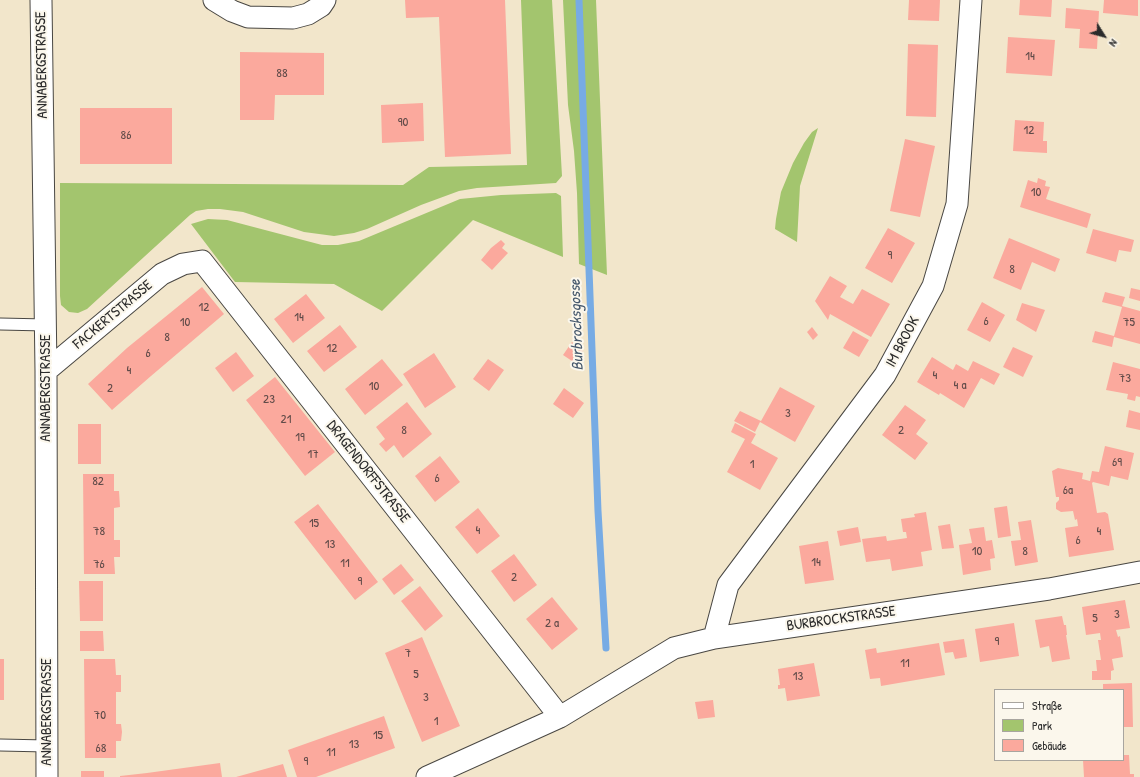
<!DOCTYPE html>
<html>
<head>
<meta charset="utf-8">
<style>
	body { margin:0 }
	#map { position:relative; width:1140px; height:777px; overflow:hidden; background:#f2e6cb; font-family:"Patrick Hand",sans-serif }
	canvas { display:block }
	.legend { position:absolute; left:994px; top:689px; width:130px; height:72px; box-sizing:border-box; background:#fbf7ec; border:1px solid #a8a59f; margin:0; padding:5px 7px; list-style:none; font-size:12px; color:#2b2b2b }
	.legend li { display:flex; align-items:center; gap:8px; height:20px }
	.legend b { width:20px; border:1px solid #a8a59f }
	.north { position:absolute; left:1084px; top:16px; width:40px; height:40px; -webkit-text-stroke:3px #fbf7ec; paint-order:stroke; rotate:127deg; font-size:11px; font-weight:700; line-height:16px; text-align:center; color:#2b2b2b }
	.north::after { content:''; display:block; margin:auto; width:14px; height:18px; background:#2b2b2b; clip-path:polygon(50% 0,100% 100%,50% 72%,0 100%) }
</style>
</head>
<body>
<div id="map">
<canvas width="1140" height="777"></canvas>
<ul class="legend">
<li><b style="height:5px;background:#fff"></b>Straße</li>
<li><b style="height:11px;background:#a3c56e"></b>Park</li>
<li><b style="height:11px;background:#fba99d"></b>Gebäude</li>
</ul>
<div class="north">N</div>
</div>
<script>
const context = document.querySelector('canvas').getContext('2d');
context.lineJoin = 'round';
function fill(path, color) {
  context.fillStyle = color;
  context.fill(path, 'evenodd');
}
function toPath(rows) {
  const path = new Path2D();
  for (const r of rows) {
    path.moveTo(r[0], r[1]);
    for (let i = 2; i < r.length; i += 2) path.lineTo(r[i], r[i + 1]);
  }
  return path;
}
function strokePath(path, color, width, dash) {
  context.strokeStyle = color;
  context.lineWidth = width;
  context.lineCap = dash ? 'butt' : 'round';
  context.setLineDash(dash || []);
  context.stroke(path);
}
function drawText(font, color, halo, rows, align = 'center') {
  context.font = font + ' "Patrick Hand",sans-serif';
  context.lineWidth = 4;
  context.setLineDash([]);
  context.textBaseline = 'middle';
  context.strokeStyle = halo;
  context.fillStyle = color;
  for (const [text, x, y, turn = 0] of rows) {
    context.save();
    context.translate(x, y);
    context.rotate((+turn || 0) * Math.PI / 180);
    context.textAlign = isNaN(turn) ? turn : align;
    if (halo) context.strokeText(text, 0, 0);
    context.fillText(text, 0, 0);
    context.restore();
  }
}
fill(toPath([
	[521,0,552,0,562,176,556,183,477,188,459,191,421,205,367,229,354,233,334,236,304,232,243,212,220,209,208,209,196,211,190,215,87,309,78,313,69,312,61,305,60,296,60,183,403,185,429,167,527,165],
	[563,0,596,0,607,275,579,264,577,193,574,151,568,105],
	[818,128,800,186,797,242,775,229,776,219,781,192,793,163,804,143,812,132],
	[556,193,561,196,563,257,473,220,382,311,334,284,235,282,191,224,208,219,227,220,322,245,338,245,359,241,460,199,501,195]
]), '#a3c56e');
strokePath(toPath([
	[579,0,598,511,606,648]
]), '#77abe4', 7);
fill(toPath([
	[405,0,505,0,511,154,445,157,439,17,406,18],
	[909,0,940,0,939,21,908,20],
	[1020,0,1052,0,1051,17,1019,15],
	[1104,0,1138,0,1138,16,1103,13],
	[1066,8,1099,11,1097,49,1079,48,1080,29,1065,28],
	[1008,37,1055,40,1052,76,1006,73],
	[908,44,938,45,936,117,906,116],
	[240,52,324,53,324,95,275,95,274,120,240,120],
	[423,103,424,141,382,143,381,105],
	[80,108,172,108,172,164,80,164],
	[1015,120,1044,122,1043,141,1047,141,1047,153,1013,151],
	[905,139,935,146,920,217,890,211],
	[1038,178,1046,181,1045,186,1050,187,1046,199,1091,214,1087,228,1020,207,1028,180,1037,183],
	[888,228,915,243,892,283,865,268],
	[1093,229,1134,240,1131,252,1119,250,1116,262,1086,253],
	[1009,238,1060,259,1055,272,1032,262,1021,290,993,278],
	[501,240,505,244,502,248,508,253,492,270,481,260,491,248],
	[830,276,847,286,840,297,853,304,862,289,890,304,871,337,830,314,828,320,815,301],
	[202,287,224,314,151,376,112,410,88,384,127,348],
	[1131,288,1140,290,1140,301,1129,298],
	[1105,292,1125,297,1122,306,1140,311,1140,344,1114,337,1112,347,1092,342,1095,331,1114,336,1122,307,1102,302],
	[306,294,325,318,293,343,274,319],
	[982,302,1005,315,990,342,967,330],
	[1022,303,1045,310,1036,332,1016,320],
	[340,325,357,347,324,372,307,351],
	[812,327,818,335,813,340,807,332],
	[853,331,869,340,859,357,843,348],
	[572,342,583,351,575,363,563,355],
	[1013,347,1033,356,1023,377,1003,367],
	[236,352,254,376,233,392,215,368],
	[434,353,456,387,425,408,403,374],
	[932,357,953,370,956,364,968,371,973,361,1000,374,994,385,981,378,964,408,940,393,939,395,917,382],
	[382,359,403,385,365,415,345,389],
	[488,359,504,370,489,391,473,379],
	[1113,362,1140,369,1140,397,1136,396,1135,401,1127,399,1128,394,1106,390],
	[275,377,335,452,305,476,246,400],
	[780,387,815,406,795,442,760,422,755,432,734,421,740,411,761,421],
	[564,388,584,403,573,418,553,404],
	[407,402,432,434,403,458,394,445,386,452,379,444,385,439,376,427],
	[905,405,926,420,916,434,928,443,915,460,882,435],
	[1129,410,1140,413,1140,430,1126,427],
	[735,423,756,434,751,443,778,458,760,490,727,472,745,439,731,432],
	[78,424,101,424,101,464,78,464],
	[1105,446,1134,453,1128,480,1111,476,1109,486,1093,482,1092,483,1097,513,1105,512,1108,514,1114,550,1069,557,1065,528,1078,526,1077,519,1075,520,1073,511,1061,512,1056,509,1056,503,1059,500,1059,497,1056,497,1052,471,1058,468,1083,473,1082,479,1090,481,1092,471,1099,472],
	[440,456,460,482,435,502,415,476],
	[83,474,114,474,114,491,119,491,120,507,114,508,114,540,120,540,120,557,114,557,115,574,84,574],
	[318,504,378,582,355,600,294,522],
	[1007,506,1011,536,998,538,994,508],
	[478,508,500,536,477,554,455,527],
	[926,512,932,550,921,552,923,566,892,571,890,559,866,562,862,539,886,536,887,541,907,538,906,532,903,532,901,519,915,517,914,514],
	[1031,520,1038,562,1015,566,1011,541,1021,540,1018,522],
	[950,524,954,548,942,549,938,526],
	[858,527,861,542,840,546,837,531],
	[984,527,986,541,992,540,995,558,990,559,991,570,963,575,959,545,972,543,969,529],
	[828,541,834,580,805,584,799,546],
	[514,554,537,585,514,602,491,571],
	[401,564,414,580,394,595,382,579],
	[79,581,103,581,103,621,80,621],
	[420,586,443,616,425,631,401,601],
	[552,597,578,629,552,650,526,619],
	[1125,600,1130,628,1116,630,1118,637,1120,636,1123,657,1112,659,1114,670,1111,671,1111,680,1092,680,1092,671,1097,671,1096,660,1101,660,1098,640,1101,640,1100,633,1086,635,1082,607],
	[1062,616,1064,625,1066,625,1067,635,1066,635,1070,659,1052,662,1049,646,1040,648,1035,620],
	[1014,623,1019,656,980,662,975,629],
	[80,631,103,631,104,651,80,651],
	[422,637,460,726,422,742,385,653],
	[964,639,967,657,955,659,953,652,945,653,943,642],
	[939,643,945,675,881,686,880,678,870,679,865,650,876,648,877,653],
	[0,659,4,659,4,700,0,700],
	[84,659,115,659,116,675,121,675,121,692,116,692,116,724,121,724,122,732,121,741,116,741,116,758,85,758],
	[814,663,820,696,787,701,785,688,778,689,778,685,780,685,778,669],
	[1132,683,1133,727,1123,727,1123,690,1103,690,1103,684],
	[713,700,715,717,698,719,695,702],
	[384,716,395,748,316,777,297,777,288,750],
	[1123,755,1129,755,1130,774,1134,774,1134,777,1084,777,1083,760,1123,760],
	[220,763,222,777,120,777,120,776,147,773],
	[283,764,287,777,236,777],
	[81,771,104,771,104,777,81,777]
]), '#fba99d');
const lane = toPath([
	[0,324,46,325],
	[0,745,47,746]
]);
const street = toPath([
	[41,0,46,371,47,777],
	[214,0,232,11,248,17,293,18,308,14,321,6,325,0],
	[46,371,162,274,183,264,202,261,560,717],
	[714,638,728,585,885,375,933,286,957,204,971,0],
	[427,777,560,717,674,648,714,638,1049,589,1140,572]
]);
strokePath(lane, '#494743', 13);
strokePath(street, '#494743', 23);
strokePath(lane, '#fff', 11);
strokePath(street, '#fff', 21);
drawText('13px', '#5f4a48', null, [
	["14",1030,57],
	["88",282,74],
	["90",403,123],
	["12",1029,131],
	["86",126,136],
	["10",1036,193],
	["9",890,256],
	["8",1012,270],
	["12",204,308],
	["14",299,318],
	["6",986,322],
	["10",185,323],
	["75",1129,323],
	["8",167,338],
	["12",332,349],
	["6",148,354],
	["4",129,371],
	["4",935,376],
	["73",1125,379],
	["4 a",960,386],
	["10",374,387],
	["2",110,389],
	["23",269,400],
	["3",788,414],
	["21",286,420],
	["8",404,431],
	["2",901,431],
	["19",300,438],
	["17",313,455],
	["69",1117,463],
	["1",752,465],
	["6",437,479],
	["82",98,482],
	["6a",1068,491],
	["15",314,524],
	["4",478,531],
	["78",99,532],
	["4",1099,532],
	["6",1078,541],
	["13",330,545],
	["10",977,552],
	["8",1025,552],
	["14",816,563],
	["11",345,564],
	["76",99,565],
	["2",514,578],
	["9",360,582],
	["3",1117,615],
	["5",1095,619],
	["2 a",552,624],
	["9",997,642],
	["7",408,654],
	["11",905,664],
	["5",416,675],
	["13",798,677],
	["3",426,698],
	["70",100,716],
	["1",436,722],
	["15",378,736],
	["13",354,745],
	["68",101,749],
	["11",331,753],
	["9",306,762]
]);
drawText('15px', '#2b2b2b', '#fbf7ec', [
	["ANNABERGSTRASSE",42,65,-91],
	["FACKERTSTRASSE",113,315,-40],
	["IM BROOK",903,342,-62],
	["ANNABERGSTRASSE",46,388,-90],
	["DRAGENDORFFSTRASSE",368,472,52],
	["BURBROCKSTRASSE",841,619,-8],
	["ANNABERGSTRASSE",47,712,-90]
]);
drawText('italic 16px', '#46586c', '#fbf7ec', [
	["Burbrocksgosse",577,325,-92]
]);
</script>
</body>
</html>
